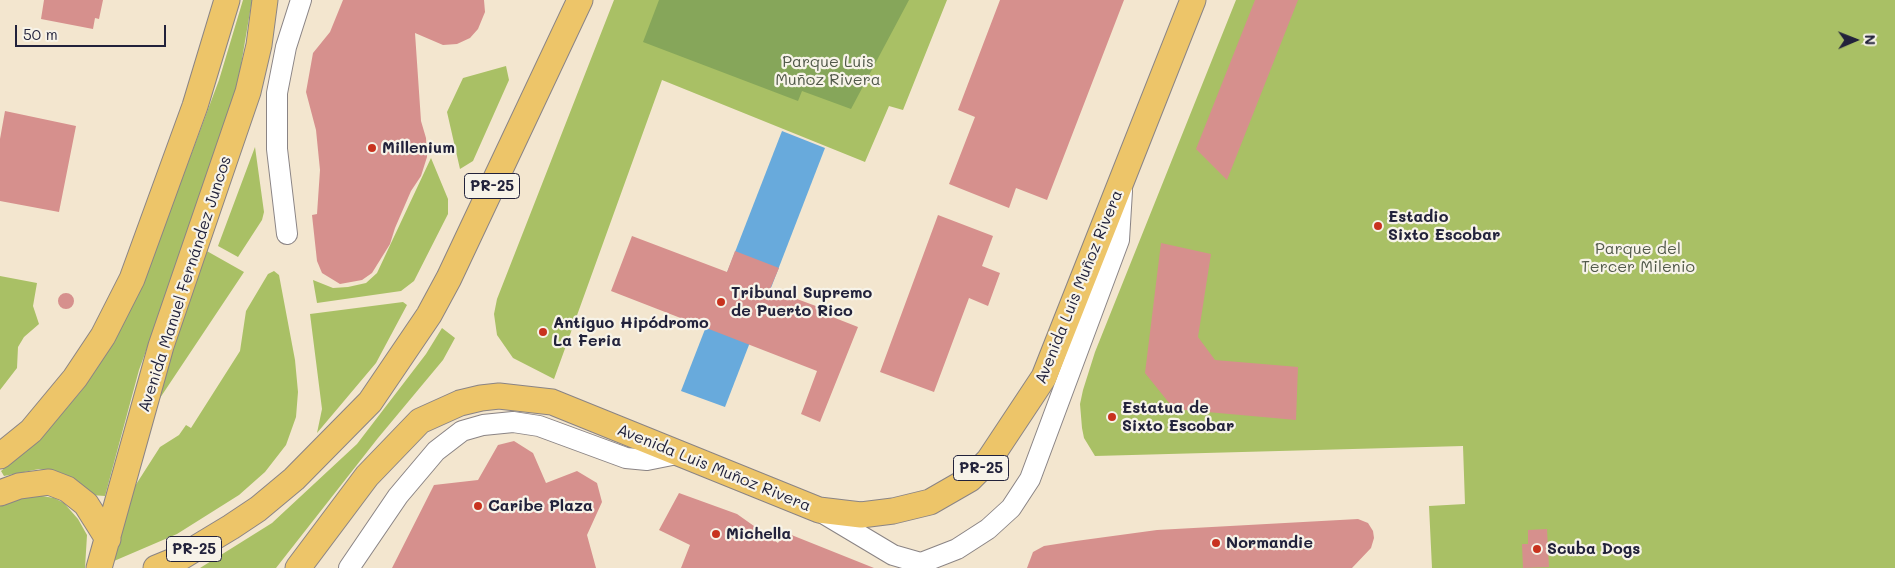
<!DOCTYPE html>
<html>
<head>
<meta charset="utf-8">
<style>
	body { margin:0 }
	#map { position:relative; width:1895px; height:568px; overflow:hidden; background:#f3e6cf; font-family:Mali,sans-serif }
	canvas { display:block }
	.north { position:absolute; left:1830px; top:15px; width:50px; height:50px; -webkit-text-stroke:4px #f7f3e8; paint-order:stroke; rotate:89deg; font-size:14px; font-weight:700; line-height:20px; text-align:center; color:#22223b }
	.north::after { content:''; display:block; margin:auto; width:18px; height:22px; background:#22223b; clip-path:polygon(50% 0,100% 100%,50% 72%,0 100%) }
	.scale { position:absolute; left:15px; top:25px; width:151px; height:22px; box-sizing:border-box; border:2px solid #22223b; border-top:0; padding-left:6px; font-size:15px; line-height:18px; white-space:nowrap; color:#22223b; -webkit-text-stroke:4px #f7f3e8; paint-order:stroke }
</style>
</head>
<body>
<div id="map">
<canvas width="1895" height="568"></canvas>
<div class="north">N</div>
<div class="scale">50 m</div>
</div>
<script>
const context = document.querySelector('canvas').getContext('2d');
context.lineJoin = 'round';
function fill(path, color) {
  context.fillStyle = color;
  context.fill(path, 'evenodd');
}
function toPath(rows) {
  const path = new Path2D();
  for (const r of rows) {
    if (r.length === 3) {
      path.moveTo(r[0] + r[2], r[1]);
      path.arc(r[0], r[1], r[2], 0, 2 * Math.PI);
      continue;
    }
    path.moveTo(r[0], r[1]);
    for (let i = 2; i < r.length; i += 2) path.lineTo(r[i], r[i + 1]);
  }
  return path;
}
function strokePath(path, color, width, dash) {
  context.strokeStyle = color;
  context.lineWidth = width;
  context.lineCap = dash ? 'butt' : 'round';
  context.setLineDash(dash || []);
  context.stroke(path);
}
function drawText(font, color, halo, rows, align = 'center') {
  context.font = font + ' Mali,sans-serif';
  context.lineWidth = 4.5;
  context.setLineDash([]);
  context.textBaseline = 'middle';
  context.strokeStyle = halo;
  context.fillStyle = color;
  for (const [text, x, y, turn = 0] of rows) {
    context.save();
    context.translate(x, y);
    context.rotate((+turn || 0) * Math.PI / 180);
    context.textAlign = isNaN(turn) ? turn : align;
    if (halo) context.strokeText(text, 0, 0);
    context.fillText(text, 0, 0);
    context.restore();
  }
}
fill(toPath([
	[243,0,252,0,240,71,223,139,139,370,105,496,91,495,86,488,62,473,39,469,4,476,1,471,43,436,82,390,118,334,151,262,219,80],
	[614,0,947,0,903,110,889,106,865,162,662,80,554,379,513,358,497,335,494,314,497,299],
	[1236,0,1895,0,1895,568,1432,568,1429,506,1465,504,1463,446,1095,456,1084,438,1082,428,1080,404,1083,390,1095,352],
	[506,66,509,80,473,161,460,169,447,112,463,78],
	[255,147,264,212,262,220,238,257,218,246],
	[431,158,448,199,448,214,414,281,401,291,317,303,313,280,333,288,348,287,366,283,377,273],
	[205,250,244,272,154,407],
	[274,271,279,275,295,360,298,392,296,417,286,445,265,472,239,495,177,534,114,561,135,486,160,447,179,435,186,425,191,428,240,351,246,311,268,274],
	[0,276,37,283,33,306,39,324,24,337,18,347,17,368,0,390],
	[403,302,407,305,376,363,317,433,322,409,310,314],
	[442,328,455,338,443,360,378,438,276,568,200,568,272,523,357,444,426,354],
	[42,496,54,498,64,503,78,519,87,535,85,568,0,568,0,504,22,497]
]), '#a9c065');
fill(toPath([
	[659,0,909,0,851,109,802,91,798,101,643,42]
]), '#86a65a');
fill(toPath([
	[782,131,825,148,725,407,681,391]
]), '#68aadc');
fill(toPath([
	[44,0,103,0,99,19,95,18,93,29,41,19],
	[343,0,484,0,485,12,478,29,470,38,457,44,443,45,415,33,421,121,426,138,427,157,421,176,411,191,395,228,390,244,372,273,362,280,340,284,322,273,317,261,312,215,317,214,320,170,316,130,306,92,313,53,330,32],
	[1000,0,1124,0,1047,200,1016,188,1009,208,949,184,975,117,958,110],
	[1255,0,1298,0,1227,180,1196,149],
	[5,111,76,126,59,212,0,201,0,139],
	[938,215,993,236,982,266,1000,273,988,306,969,298,934,392,880,372],
	[632,236,727,272,735,251,779,268,770,289,832,312,830,316,858,327,820,422,801,414,817,371,611,291],
	[1161,243,1211,254,1198,337,1215,360,1298,367,1296,420,1174,409,1145,373],
	[66,301,8],
	[514,441,533,453,546,483,577,471,597,483,602,502,587,535,596,568,392,568,434,485,478,480,498,445],
	[679,493,737,514,778,543,784,532,874,568,681,568,690,545,659,530],
	[1358,519,1368,523,1373,531,1374,538,1371,548,1352,568,1027,568,1033,552,1044,546,1076,541,1157,530],
	[1547,529,1549,567,1523,568,1522,544,1528,544,1528,530]
]), '#d6908d');
const minor = toPath([
	[287,234,277,149,277,93,286,47,301,0],
	[821,512,893,555,921,563,957,549,988,529,1011,508,1030,479,1119,240,1122,191],
	[349,568,398,496,436,451,462,431,483,425,513,422,539,426,626,458,647,460,677,454]
]);
const major = toPath([
	[0,456,31,431,75,378,103,336,132,279,195,106,227,0],
	[0,493,19,486,49,482,67,489,86,504,108,539],
	[99,568,161,346,248,92,259,45,265,0],
	[156,568,178,559,231,527,258,509,294,479,370,402,429,315,449,278,580,0],
	[298,568,367,476,420,421,460,403,481,398,499,396,552,402,819,510,861,515,893,511,930,502,970,479,989,460,1044,377,1193,0]
]);
strokePath(minor, '#8a8485', 22);
strokePath(major, '#8a8485', 27);
strokePath(minor, '#fff', 20);
strokePath(major, '#edc569', 25);
for (const [x, y, r, color] of [
	[372,148,5,"#c8321e"],
	[1378,226,5,"#c8321e"],
	[721,302,5,"#c8321e"],
	[543,332,5,"#c8321e"],
	[1112,417,5,"#c8321e"],
	[478,506,5,"#c8321e"],
	[716,534,5,"#c8321e"],
	[1216,543,5,"#c8321e"],
	[1537,549,5,"#c8321e"]
]) {
  const dot = new Path2D();
  dot.arc(x, y, r, 0, 2 * Math.PI);
  context.fillStyle = color;
  context.fill(dot);
  strokePath(dot, '#f7f3e8', 2);
}
for (const [x, y, w] of [
	[492,186,55],
	[981,468,55],
	[194,549,55]
]) {
  const box = new Path2D();
  box.roundRect(x - w / 2, y - 12.5, w, 25, 4);
  context.fillStyle = '#f7f3e8';
  context.fill(box);
  strokePath(box, '#22223b', 1);
}
drawText('bold 15px', '#22223b', null, [
	["PR-25",492,186],
	["PR-25",981,468],
	["PR-25",194,549]
]);
drawText('16px', '#51594a', '#f7f3e8', [
	["Parque Luis",828,62],
	["Muñoz Rivera",828,80],
	["Parque del",1638,249],
	["Tercer Milenio",1638,267]
]);
drawText('bold 16px', '#22223b', '#f7f3e8', [
	["Millenium",382,148],
	["Estadio",1388,217],
	["Sixto Escobar",1388,235],
	["Tribunal Supremo",731,293],
	["de Puerto Rico",731,311],
	["Antiguo Hipódromo",553,323],
	["La Feria",553,341],
	["Estatua de",1122,408],
	["Sixto Escobar",1122,426],
	["Caribe Plaza",488,506],
	["Michella",726,534],
	["Normandie",1226,543],
	["Scuba Dogs",1547,549]
], 'left');
drawText('16px', '#22223b', '#f7f3e8', [
	["Avenida Manuel Fernández Juncos",185,284,-72],
	["Avenida Luis Muñoz Rivera",1079,287,-68],
	["Avenida Luis Muñoz Rivera",714,468,22]
]);
</script>
</body>
</html>
